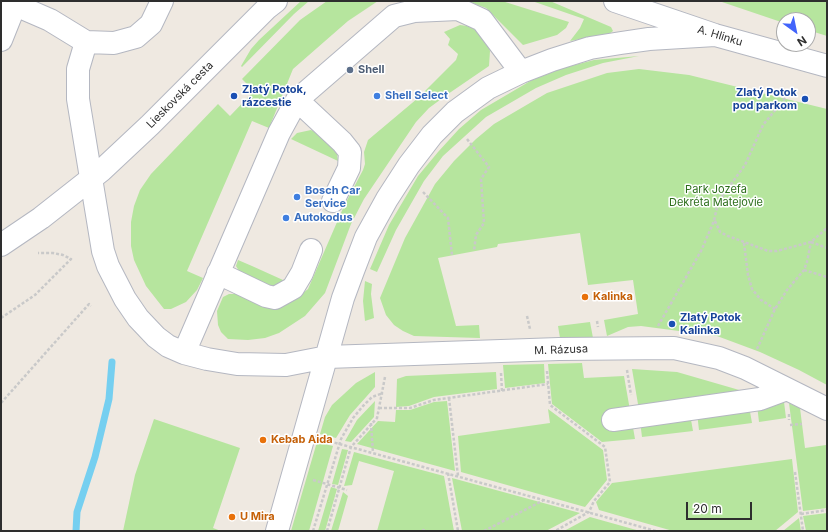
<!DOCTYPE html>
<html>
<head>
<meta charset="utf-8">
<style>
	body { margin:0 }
	#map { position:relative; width:828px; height:532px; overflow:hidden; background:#efe9e1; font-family:Inter,sans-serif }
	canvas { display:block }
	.frame { position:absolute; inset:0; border:2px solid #2e2e2e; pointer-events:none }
	.north { position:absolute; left:776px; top:12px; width:40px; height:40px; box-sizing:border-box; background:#fff; border:1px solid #ababab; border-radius:50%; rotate:147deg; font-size:11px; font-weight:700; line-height:16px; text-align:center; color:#2e2e2e }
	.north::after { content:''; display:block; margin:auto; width:14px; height:18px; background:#4264fb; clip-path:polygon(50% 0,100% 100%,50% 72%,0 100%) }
	.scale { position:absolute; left:686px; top:502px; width:66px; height:18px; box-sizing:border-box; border:2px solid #2e2e2e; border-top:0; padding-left:5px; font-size:12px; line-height:14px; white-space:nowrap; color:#2e2e2e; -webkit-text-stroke:3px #fff; paint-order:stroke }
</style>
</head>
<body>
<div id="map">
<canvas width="828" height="532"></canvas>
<div class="frame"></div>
<div class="north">N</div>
<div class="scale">20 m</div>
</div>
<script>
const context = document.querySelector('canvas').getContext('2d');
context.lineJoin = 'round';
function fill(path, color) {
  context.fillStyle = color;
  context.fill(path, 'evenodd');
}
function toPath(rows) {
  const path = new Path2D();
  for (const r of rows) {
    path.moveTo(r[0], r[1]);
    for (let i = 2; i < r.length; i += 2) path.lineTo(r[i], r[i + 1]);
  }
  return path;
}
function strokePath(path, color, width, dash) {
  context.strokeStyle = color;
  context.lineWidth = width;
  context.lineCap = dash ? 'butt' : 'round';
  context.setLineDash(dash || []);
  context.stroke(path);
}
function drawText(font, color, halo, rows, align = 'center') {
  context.font = font + ' Inter,sans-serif';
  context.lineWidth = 3;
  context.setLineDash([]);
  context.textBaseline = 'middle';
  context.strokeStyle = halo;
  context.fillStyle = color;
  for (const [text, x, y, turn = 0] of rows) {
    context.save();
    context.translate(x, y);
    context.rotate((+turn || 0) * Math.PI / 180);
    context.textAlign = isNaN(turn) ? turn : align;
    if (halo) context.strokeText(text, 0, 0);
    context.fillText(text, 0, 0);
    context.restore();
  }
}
fill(toPath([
	[301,1,309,1,294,14,242,67,241,66,251,49,259,40],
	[327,1,378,1,348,21,293,69,269,128,252,121,187,271,203,278,197,290,186,302,171,309,164,309,146,286,134,260,131,246,131,222,134,206,140,190,151,174,218,104,230,116,254,91,242,79,300,20],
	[467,1,502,1,569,22,566,28,557,35,523,45,486,8],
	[532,1,550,1,611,27,613,31,609,34,570,41,580,28,584,19],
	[719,1,827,1,827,36,808,30,808,20,784,20,784,23],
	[460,25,467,26,474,29,488,44,490,51,489,66,448,94,429,108,416,122,364,199,351,224,325,293,305,316,279,333,265,338,248,340,228,339,221,332,218,325,217,311,223,297,229,294,236,294,283,305,297,298,308,289,344,206,363,170,365,164,364,152,368,140,418,98,456,60,458,54,448,45,450,39,444,32],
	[639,56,603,63,566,75,536,88,486,117,443,156,424,181,396,230,377,272,370,269,389,225,418,176,438,152,459,129,481,110,532,80,563,68,594,60],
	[639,69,689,75,827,109,827,385,799,370,760,352,717,336,641,326,628,327,607,336,604,320,638,314,633,280,588,285,580,233,498,244,497,247,438,258,456,326,479,325,480,338,414,336,403,331,394,325,386,315,380,298,405,238,435,184,454,161,476,139,494,124,547,93,607,73],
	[311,130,322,136,337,154,338,161,291,139,297,133],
	[238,260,252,266,283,280,282,283,273,287,239,271,236,266],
	[365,281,372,284,371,294,374,318,365,321,363,301],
	[590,322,593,338,560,338,558,326],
	[582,363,584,378,624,376,635,439,602,442,552,404,548,364],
	[544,364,545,383,505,388,503,365],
	[632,369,677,372,753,394,639,410],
	[375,372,375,387,350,415,336,438,320,434,325,417,332,405,356,383],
	[496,372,497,389,434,397,409,406,396,407,397,379,406,376],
	[375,401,374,417,351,442,345,441,357,420],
	[447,401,455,471,357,444,378,421,395,422,396,410,410,410,434,402],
	[784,402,786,418,759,422,757,405],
	[789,403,800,408,805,448,826,445,827,508,803,511],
	[749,406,752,423,699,430,697,413],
	[548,409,603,450,607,480,585,507,461,472,458,436,550,423],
	[690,414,693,431,642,437,640,421],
	[154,419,240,448,213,528,221,531,123,531,135,475],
	[317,442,333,446,309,531,291,531],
	[342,449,348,450,338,485,332,484],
	[354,452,444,476,454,531,377,531,394,471,359,461,352,485,344,486],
	[792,459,798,512,775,531,673,531,599,510,596,502,612,483],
	[452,478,580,513,546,531,462,531],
	[331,487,337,489,325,531,318,531],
	[343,492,348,496,338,531,331,531],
	[827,513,827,531,806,531,803,516],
	[590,517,640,531,564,531],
	[799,518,801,531,783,531]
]), '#b6e59e');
strokePath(toPath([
	[76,531,77,512,95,457,109,399,112,362]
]), '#75cff0', 7);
const minor = toPath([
	[6,1,50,20,86,42],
	[162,1,151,24,136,37,114,43,86,42,78,69,78,99,103,251,108,266,125,299,138,318,156,337,168,346,184,353,207,359,237,364,286,365,327,357,559,349,674,348,719,358,745,368,827,409],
	[615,1,715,35,827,66],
	[1,40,15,5],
	[297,100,342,142,350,152,349,168,333,201],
	[1,245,41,218,102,170,150,125,267,8,276,1],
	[218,273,266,296,275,298,293,288,302,273,311,250],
	[184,353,279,133,297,100,394,16,414,11,458,9,482,20,521,72],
	[613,420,760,399,787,389],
	[277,531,343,298,353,271,366,237,387,199,409,165,432,135,455,112,488,88,521,72,552,60,590,48,621,43,649,39,715,35]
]);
strokePath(minor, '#b4b7c1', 24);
strokePath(toPath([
	[467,139,489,167,481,179,484,223,476,235,474,251],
	[423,192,448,218,452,255],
	[715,221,720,232,728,236,768,251,777,251,811,242,827,228],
	[811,242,827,248],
	[744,243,748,275,752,289,761,300,775,309],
	[804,270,827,277],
	[527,316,530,329],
	[1,318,35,295,71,259,63,255,53,253,38,253],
	[597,321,598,327],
	[658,326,701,251,714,221,718,202,745,165,763,125,785,98],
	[757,349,775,309,787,290,804,270,807,262,811,242],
	[627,370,631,395],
	[547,371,550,405,605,447,610,482,594,501,589,512,555,531],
	[501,373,502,391],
	[449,398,458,476],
	[1,403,89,304,91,306],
	[379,408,410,408,434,400,548,384],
	[789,414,789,420],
	[371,423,373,453],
	[790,425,802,424],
	[325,440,656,531],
	[795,472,803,531],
	[448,473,458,531],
	[313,480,347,490],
	[801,514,827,510],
	[313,531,341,439,353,418,363,406,372,397,383,393],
	[327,531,351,447,377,418,385,377],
	[423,531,424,529],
	[484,531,544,500]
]), '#c9c9c9', 2.5, [3, 2]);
strokePath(minor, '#fff', 22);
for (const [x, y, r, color] of [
	[350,70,4,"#5c6f8a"],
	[234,96,4,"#1a4fb4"],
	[377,96,4,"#3f7fe0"],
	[805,99,4,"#1a4fb4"],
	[297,197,4,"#3f7fe0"],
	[286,218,4,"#3f7fe0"],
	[585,297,4,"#e8710a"],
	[672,324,4,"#1a4fb4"],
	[263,440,4,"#e8710a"],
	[232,517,4,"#e8710a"]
]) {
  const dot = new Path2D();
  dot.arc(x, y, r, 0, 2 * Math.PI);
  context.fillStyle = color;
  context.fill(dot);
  strokePath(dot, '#fff', 1.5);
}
drawText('11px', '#2e2e2e', '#fff', [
	["A. Hlinku",720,36,17],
	["Lieskovská cesta",180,95,-45],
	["M. Rázusa",561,350,-2]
]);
drawText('bold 11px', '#4e5e75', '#fff', [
	["Shell",358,70]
], 'left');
drawText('bold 11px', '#164399', '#fff', [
	["Zlatý Potok,",242,90],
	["rázcestie",242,103],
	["Zlatý Potok",797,93,"right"],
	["pod parkom",797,106,"right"],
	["Zlatý Potok",680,318],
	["Kalinka",680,331]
], 'left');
drawText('bold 11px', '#366cbe', '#fff', [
	["Shell Select",385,96],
	["Bosch Car",305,191],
	["Service",305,204],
	["Autokodus",294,218]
], 'left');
drawText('11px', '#2c6e1b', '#fff', [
	["Park Jozefa",716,190],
	["Dekréta Matejovie",716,203]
]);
drawText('bold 11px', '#c56008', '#fff', [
	["Kalinka",593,297],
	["Kebab Aida",271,440],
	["U Mira",240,517]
], 'left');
</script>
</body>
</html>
